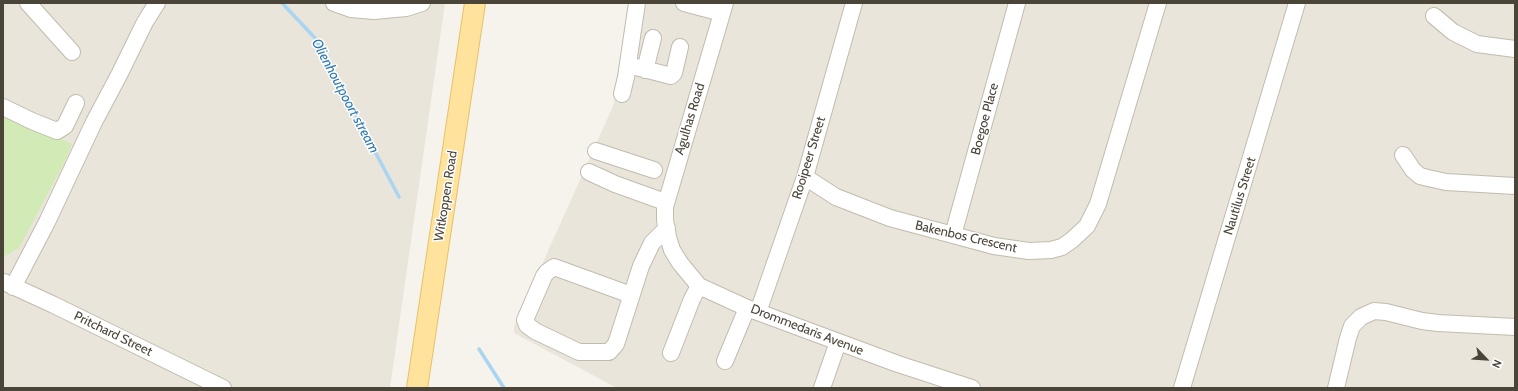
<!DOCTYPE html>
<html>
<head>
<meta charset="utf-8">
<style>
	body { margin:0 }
	#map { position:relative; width:1518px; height:391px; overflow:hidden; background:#f6f3ec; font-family:Cabin,sans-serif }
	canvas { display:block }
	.frame { position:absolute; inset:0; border:4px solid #4b4439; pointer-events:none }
	.north { position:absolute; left:1466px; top:339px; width:40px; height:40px; -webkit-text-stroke:3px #fff; paint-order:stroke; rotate:115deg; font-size:11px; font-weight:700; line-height:16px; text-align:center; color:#4b4439 }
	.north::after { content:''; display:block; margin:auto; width:14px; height:18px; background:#4b4439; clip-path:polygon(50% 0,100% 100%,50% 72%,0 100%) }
</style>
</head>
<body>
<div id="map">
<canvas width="1518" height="391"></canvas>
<div class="frame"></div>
<div class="north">N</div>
</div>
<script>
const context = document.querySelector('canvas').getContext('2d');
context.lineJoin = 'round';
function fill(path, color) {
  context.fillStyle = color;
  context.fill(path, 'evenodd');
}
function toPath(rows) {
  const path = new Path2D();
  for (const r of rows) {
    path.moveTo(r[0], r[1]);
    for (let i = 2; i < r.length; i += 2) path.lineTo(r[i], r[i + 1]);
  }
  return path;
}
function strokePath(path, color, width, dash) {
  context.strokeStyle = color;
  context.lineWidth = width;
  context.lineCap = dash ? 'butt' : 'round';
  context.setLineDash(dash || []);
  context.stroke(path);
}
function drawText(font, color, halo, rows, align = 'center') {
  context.font = font + ' Cabin,sans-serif';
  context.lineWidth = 3;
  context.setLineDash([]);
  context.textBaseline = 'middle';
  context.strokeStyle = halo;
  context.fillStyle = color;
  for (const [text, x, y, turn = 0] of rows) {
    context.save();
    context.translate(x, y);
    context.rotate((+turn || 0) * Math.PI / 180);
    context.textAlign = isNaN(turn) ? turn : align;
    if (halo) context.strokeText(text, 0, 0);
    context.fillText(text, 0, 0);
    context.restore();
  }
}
fill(toPath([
	[3,3,445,3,390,388,3,388],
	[628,3,1515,3,1515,388,617,388,514,333,514,327,614,104]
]), '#eae5da');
fill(toPath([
	[3,110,72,144,65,161,19,248,3,257]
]), '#d2eab5');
strokePath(toPath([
	[282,3,315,38,399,197],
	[479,349,504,388]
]), '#a9d4f2', 3.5);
const minor = toPath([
	[28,3,72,52],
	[334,3,351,9,374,11,406,8,422,3],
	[684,3,722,13],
	[725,3,665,207,665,220,668,237,672,250,680,263,699,286,747,308,898,364,972,388],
	[1434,16,1453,32,1477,44,1515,49],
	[628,65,671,76,674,73,680,47],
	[645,70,653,38],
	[622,94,626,77,637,3],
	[3,107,32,121,57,131,65,126,76,103],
	[596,151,654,170],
	[1403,155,1413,170,1420,176,1428,178,1446,182,1515,186],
	[589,172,615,184,665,202],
	[805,177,836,197,890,218,994,246,1029,251,1051,250,1062,247,1072,240,1087,226,1098,204,1158,3],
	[953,235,1017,3],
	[4,282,54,305,223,388],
	[13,287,47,222,94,122,119,75,145,22,157,3],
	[631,295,554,267,547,272,544,276,525,320,527,325,535,331,579,352,609,352,616,344,641,266,652,243,667,228],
	[758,312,805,177,854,3],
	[671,353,692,299,699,286],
	[725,361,747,308],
	[822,388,838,342],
	[1182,388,1297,3],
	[1336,388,1348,338,1352,326,1361,317,1374,311,1386,312,1422,321,1438,323,1515,327]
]);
const major = toPath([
	[417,388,475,3]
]);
strokePath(minor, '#c2bbae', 18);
strokePath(major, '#e6c16a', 22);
strokePath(minor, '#fff', 16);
strokePath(major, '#ffe39c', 20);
drawText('13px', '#4b4439', '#fff', [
	["Agulhas Road",690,119,-73],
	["Boegoe Place",985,119,-75],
	["Rooipeer Street",809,158,-73],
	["Witkoppen Road",446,196,-81],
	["Nautilus Street",1240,196,-73],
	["Bakenbos Crescent",966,237,13],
	["Drommedaris Avenue",807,330,21],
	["Pritchard Street",113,334,26]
]);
drawText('italic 14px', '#2e7ab2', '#fff', [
	["Olienhoutpoort stream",345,96,62]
]);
</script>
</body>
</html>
